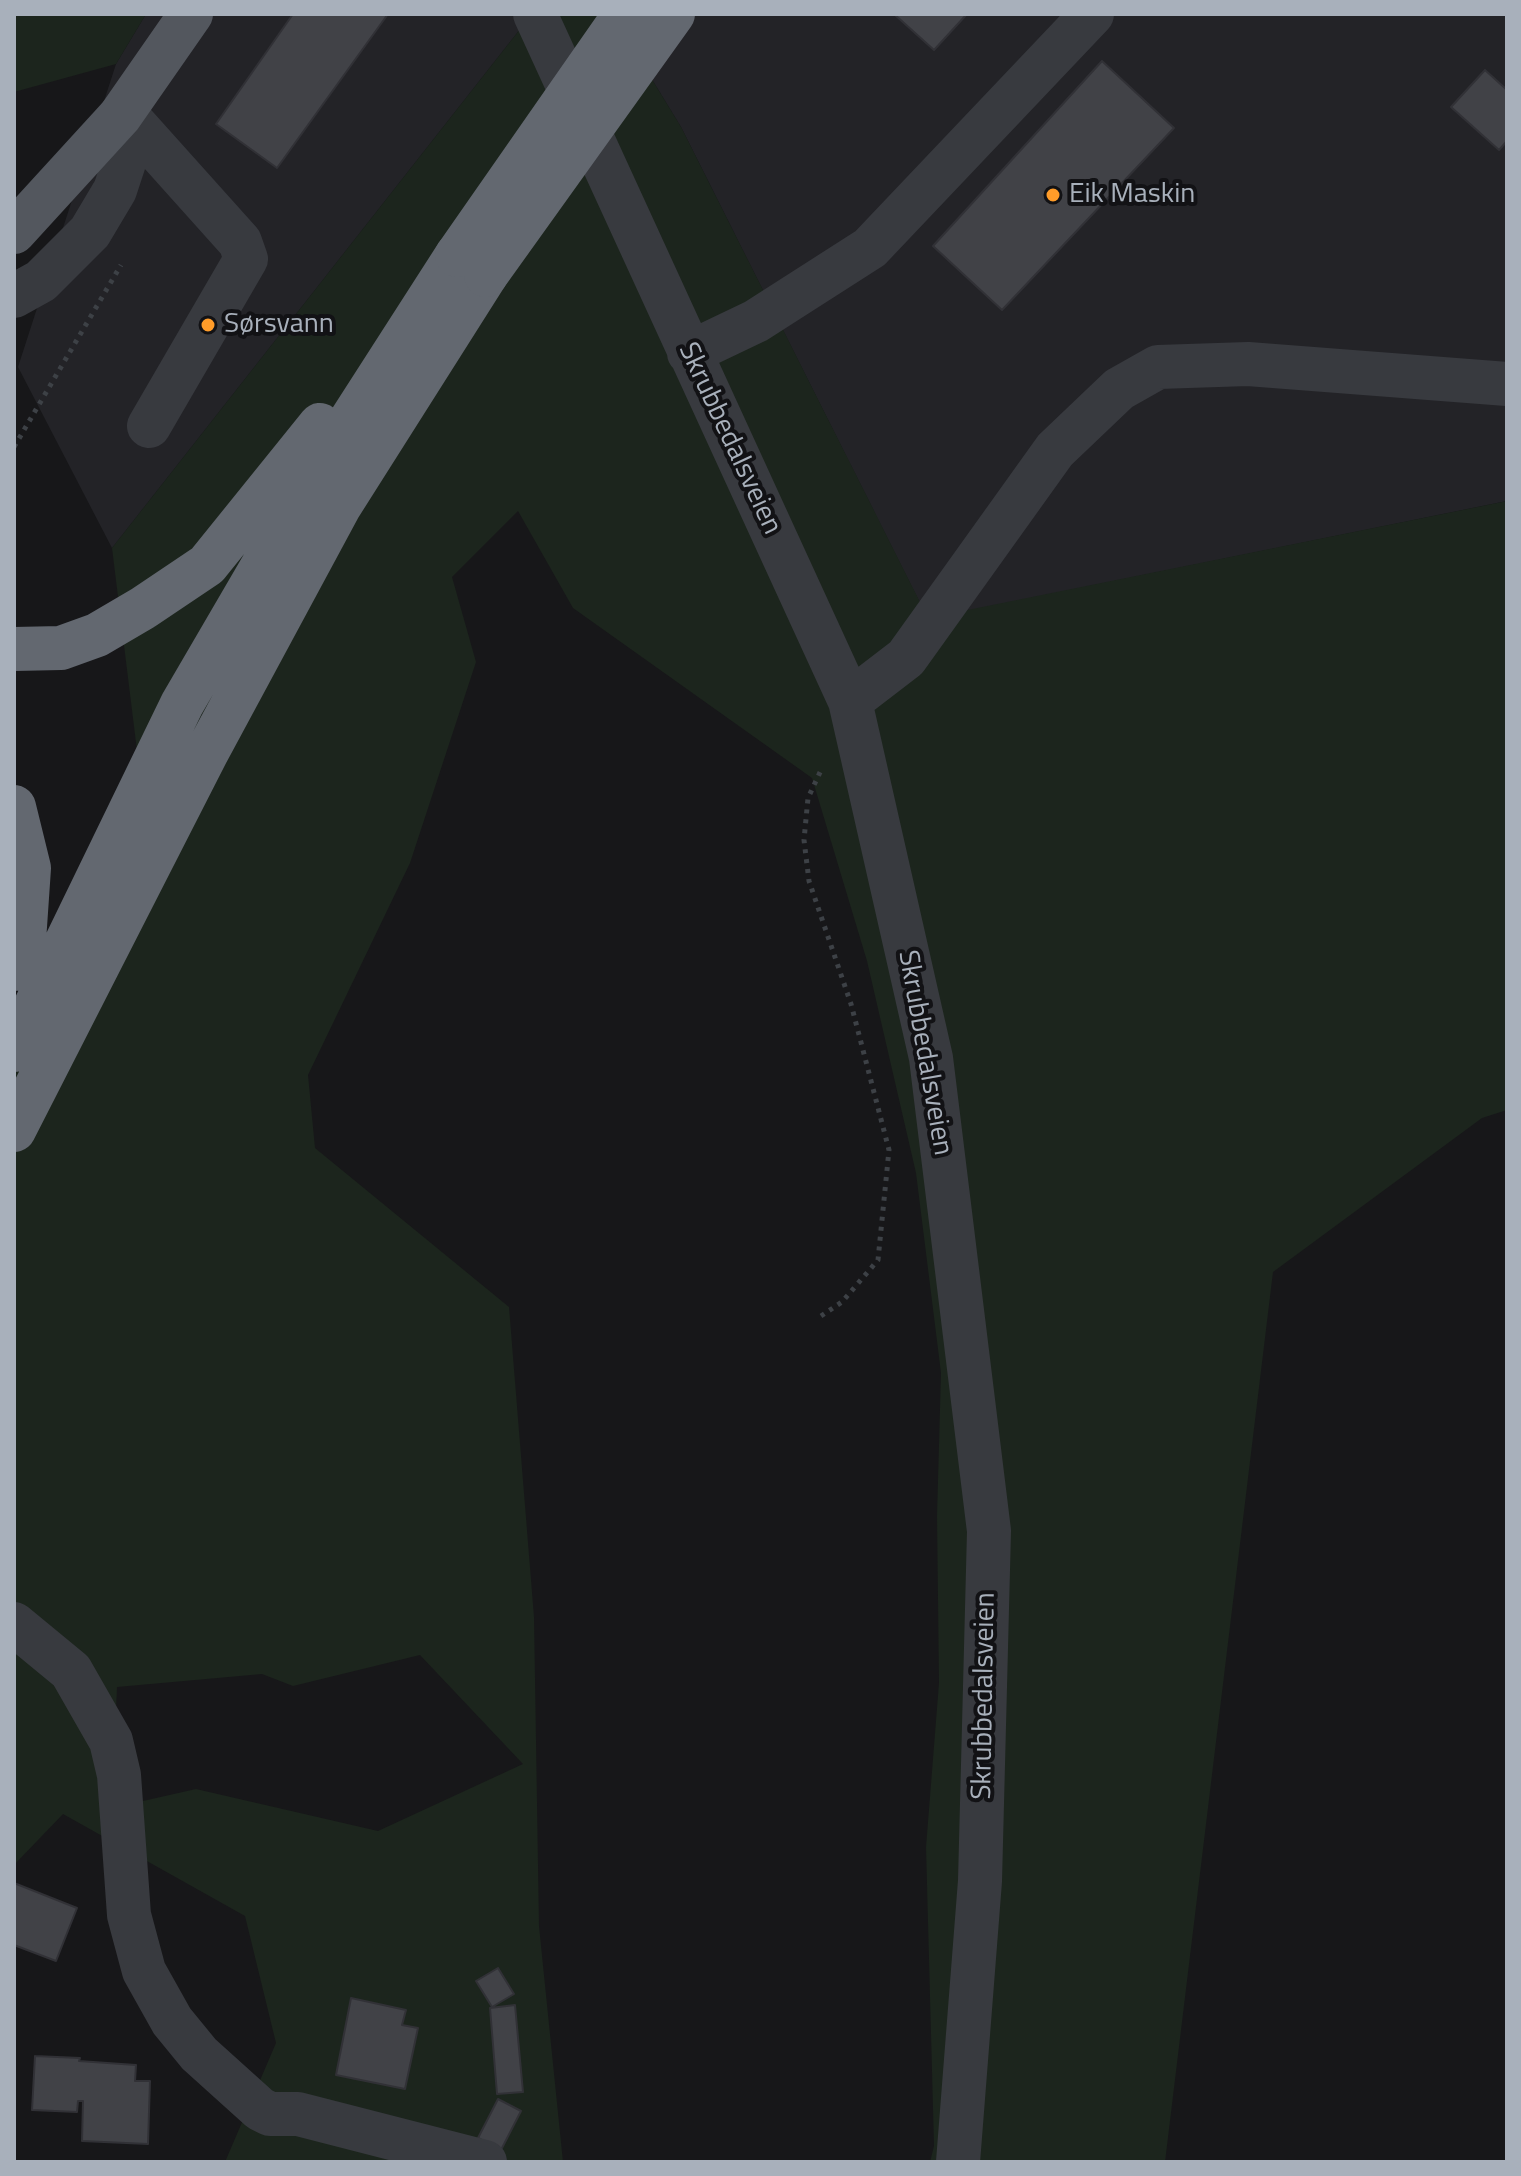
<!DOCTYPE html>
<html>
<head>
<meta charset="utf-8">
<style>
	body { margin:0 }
	#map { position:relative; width:1521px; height:2176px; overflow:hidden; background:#171719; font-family:"Titillium Web",sans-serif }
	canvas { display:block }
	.frame { position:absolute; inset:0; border:16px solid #a8b0bb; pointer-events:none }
</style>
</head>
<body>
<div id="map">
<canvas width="1521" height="2176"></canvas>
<div class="frame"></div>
</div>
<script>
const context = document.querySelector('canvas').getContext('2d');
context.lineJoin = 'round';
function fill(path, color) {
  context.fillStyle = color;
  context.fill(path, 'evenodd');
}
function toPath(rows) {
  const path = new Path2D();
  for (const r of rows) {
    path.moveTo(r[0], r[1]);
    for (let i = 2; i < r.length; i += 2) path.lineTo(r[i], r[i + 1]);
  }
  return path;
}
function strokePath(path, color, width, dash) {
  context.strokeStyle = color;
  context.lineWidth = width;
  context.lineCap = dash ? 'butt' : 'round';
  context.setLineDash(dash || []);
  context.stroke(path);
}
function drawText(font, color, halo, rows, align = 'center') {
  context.font = font + ' "Titillium Web",sans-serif';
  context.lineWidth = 8;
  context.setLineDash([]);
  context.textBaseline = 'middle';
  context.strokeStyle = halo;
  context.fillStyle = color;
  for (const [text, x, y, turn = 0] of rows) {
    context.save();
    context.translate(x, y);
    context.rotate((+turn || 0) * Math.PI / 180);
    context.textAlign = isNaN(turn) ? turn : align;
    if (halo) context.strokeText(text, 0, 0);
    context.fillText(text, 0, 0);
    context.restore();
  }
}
fill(toPath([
	[146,14,532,14,112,548,18,367,116,64],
	[612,14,1507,14,1507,501,928,619,681,127]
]), '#232327');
fill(toPath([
	[14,14,146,14,116,64,14,92],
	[532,14,612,14,681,127,928,618,1507,501,1507,1110,1482,1118,1273,1272,1165,2162,930,2162,934,2146,926,1847,939,1683,937,1516,941,1373,916,1173,867,961,812,778,573,608,518,511,452,577,476,662,410,863,308,1075,315,1148,509,1307,534,1617,539,1926,563,2162,225,2162,276,2043,245,1916,63,1814,14,1865,14,1021,139,767,112,548],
	[420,1655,523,1764,378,1831,196,1789,112,1808,117,1687,262,1674,293,1686]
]), '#1c251d');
const building = toPath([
	[293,14,388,14,277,168,216,124,293,14],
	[894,14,967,14,934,50,894,14],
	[1102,61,1174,128,1002,310,933,246,1102,61],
	[1485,70,1507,90,1507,141,1499,150,1451,107,1485,70],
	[14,1883,77,1908,56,1961,14,1945,14,1883],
	[498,1968,514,1994,492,2007,476,1981,498,1968],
	[351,1998,406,2010,402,2025,418,2028,405,2089,336,2075,351,1998],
	[515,2005,523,2092,497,2094,490,2008,515,2005],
	[35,2056,80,2058,79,2061,136,2065,135,2081,150,2081,148,2144,82,2141,83,2101,78,2101,77,2112,32,2110,35,2056],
	[498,2099,521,2111,501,2150,478,2138,498,2099]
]);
fill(building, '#414247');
strokePath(building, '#313136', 2);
strokePath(toPath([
	[14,447,121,265],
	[821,1316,842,1302,878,1260,889,1150,851,1004,809,881,804,840,808,798,822,768]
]), '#3d4146', 5, [4, 6]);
strokePath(toPath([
	[535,14,850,701,931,1058,989,1531,980,1881,958,2162],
	[120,116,136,126,240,242,246,259,149,426],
	[14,296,41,281,90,232,115,190,136,126],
	[689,353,756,321,870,248,1092,14],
	[850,701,906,658,1055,450,1119,389,1158,367,1248,364,1507,384],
	[14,1624,71,1671,111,1741,119,1775,129,1915,144,1971,172,2021,199,2054,260,2109,270,2114,298,2114,485,2162]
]), '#383a3f', 44);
strokePath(toPath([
	[14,232,120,116,191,14]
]), '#53575e', 44);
strokePath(toPath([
	[14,649,61,648,97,635,143,608,207,565,320,425],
	[14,807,29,868,24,941,14,969],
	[14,1050,182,704,315,476,457,255],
	[14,1130,207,752,339,507,486,275]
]), '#636870', 44);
strokePath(toPath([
	[457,255,625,14],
	[486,275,673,14]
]), '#636870', 44);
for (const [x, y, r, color] of [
	[1053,195,8,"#ff9c29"],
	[208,325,8,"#ff9c29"]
]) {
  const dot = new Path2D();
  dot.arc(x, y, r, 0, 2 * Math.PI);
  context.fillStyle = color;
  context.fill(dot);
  strokePath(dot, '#121215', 3);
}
drawText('28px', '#a8b0bb', '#121215', [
	["Eik Maskin",1069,195],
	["Sørsvann",224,325]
], 'left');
drawText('28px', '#a8b0bb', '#121215', [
	["Skrubbedalsveien",729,439,65],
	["Skrubbedalsveien",924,1053,80],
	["Skrubbedalsveien",985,1696,-89]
]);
</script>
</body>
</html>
